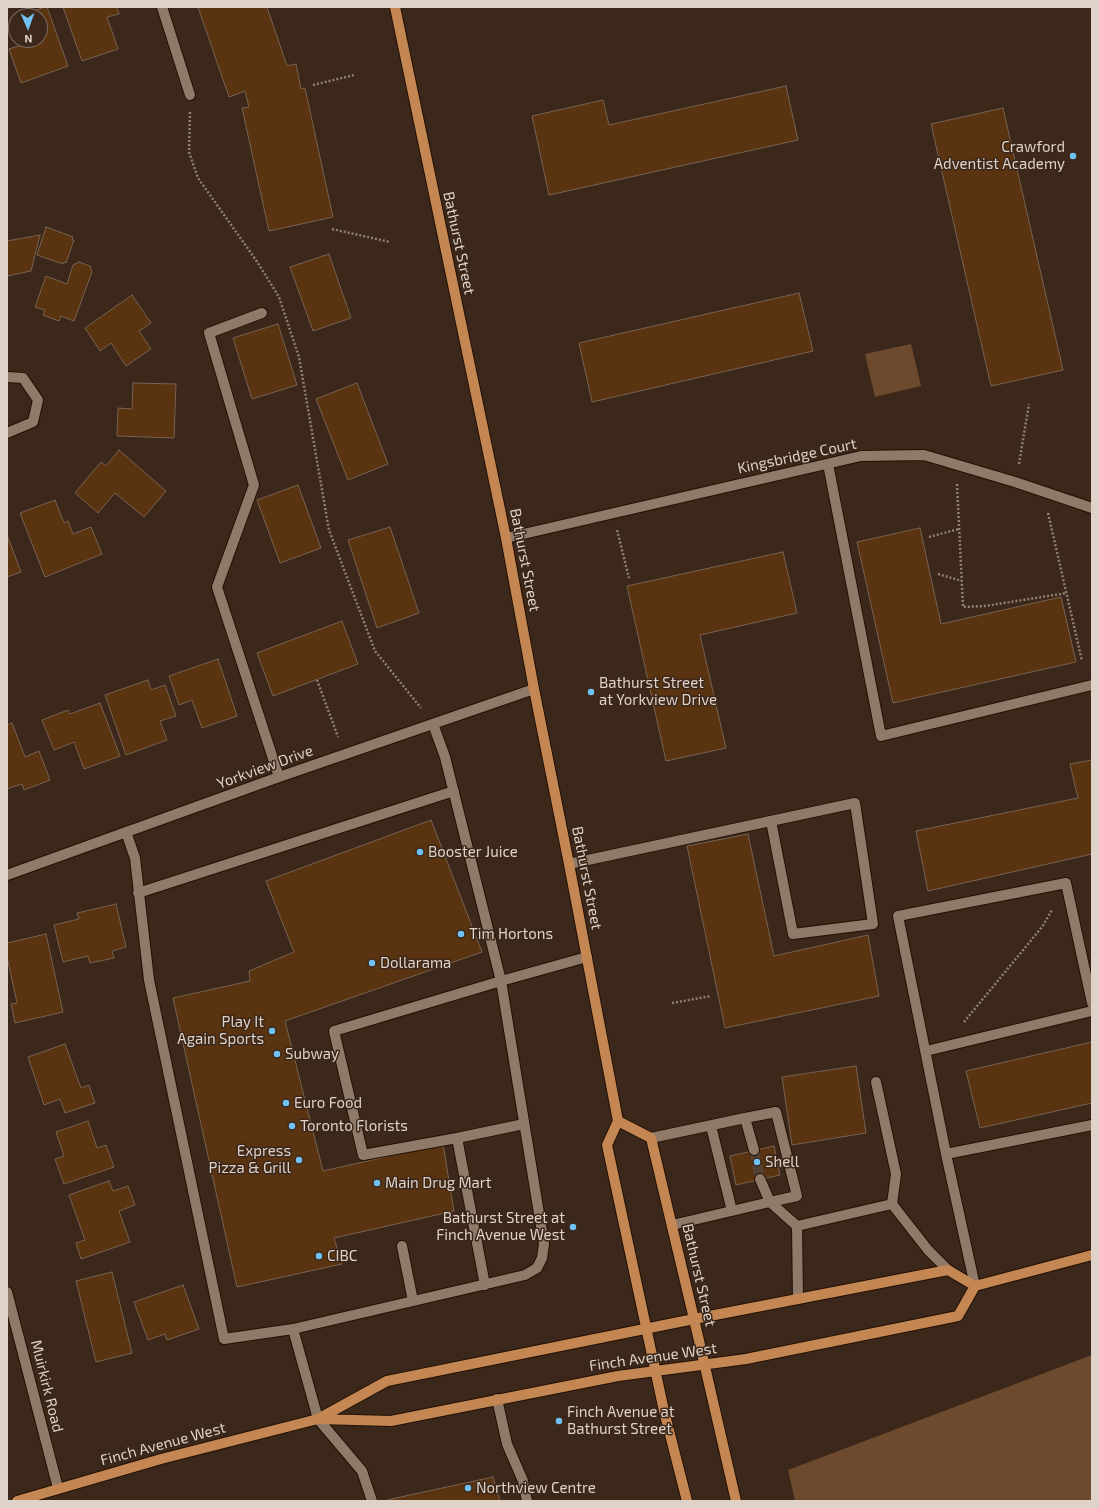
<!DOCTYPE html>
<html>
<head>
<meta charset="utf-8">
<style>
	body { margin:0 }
	#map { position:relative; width:1099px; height:1508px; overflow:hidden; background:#3b281a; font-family:"Exo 2",sans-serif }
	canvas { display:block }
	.frame { position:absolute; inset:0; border:8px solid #dfd2c9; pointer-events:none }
	.north { position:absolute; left:8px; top:8px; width:40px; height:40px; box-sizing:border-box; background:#3b281a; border:1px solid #7d6c60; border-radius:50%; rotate:178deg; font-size:11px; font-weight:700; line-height:16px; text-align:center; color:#dfd2c9 }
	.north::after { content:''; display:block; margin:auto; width:14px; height:18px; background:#71c1f5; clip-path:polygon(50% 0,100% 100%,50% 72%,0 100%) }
</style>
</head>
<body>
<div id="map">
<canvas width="1099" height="1508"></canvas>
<div class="frame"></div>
<div class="north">N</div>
</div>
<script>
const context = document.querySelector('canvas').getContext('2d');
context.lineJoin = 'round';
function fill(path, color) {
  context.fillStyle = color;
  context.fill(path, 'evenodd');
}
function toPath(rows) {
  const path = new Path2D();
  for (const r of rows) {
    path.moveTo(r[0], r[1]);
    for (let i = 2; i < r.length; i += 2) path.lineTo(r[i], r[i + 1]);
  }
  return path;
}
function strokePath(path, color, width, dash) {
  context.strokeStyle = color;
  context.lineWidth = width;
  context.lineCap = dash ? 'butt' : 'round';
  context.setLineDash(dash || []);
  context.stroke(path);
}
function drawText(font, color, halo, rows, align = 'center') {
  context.font = font + ' "Exo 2",sans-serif';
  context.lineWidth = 3;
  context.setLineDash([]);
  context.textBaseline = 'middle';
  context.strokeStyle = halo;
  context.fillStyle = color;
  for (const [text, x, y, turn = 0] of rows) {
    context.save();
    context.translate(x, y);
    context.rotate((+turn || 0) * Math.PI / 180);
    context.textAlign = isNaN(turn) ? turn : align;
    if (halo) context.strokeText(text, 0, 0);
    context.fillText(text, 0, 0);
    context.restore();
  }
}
fill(toPath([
	[911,344,921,386,875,397,865,354],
	[1092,1355,1092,1501,795,1501,788,1470]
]), '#6d4a2e');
const building = toPath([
	[45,7,47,7,68,66,21,83,9,49,28,43,27,40,40,40,40,16,20,16,45,7],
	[63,7,117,7,119,14,107,17,118,49,82,61,63,7],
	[198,7,267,7,287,66,296,64,301,89,305,88,333,217,269,231,242,108,249,107,245,91,229,97,198,7],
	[786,86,798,140,549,195,532,116,603,100,609,125,786,86],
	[1003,108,1063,370,991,386,931,124,1003,108],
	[46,227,73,237,72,240,74,240,66,263,64,262,63,264,37,255,46,227],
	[40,235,31,271,7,276,7,241,40,235],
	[329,254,351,318,313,331,290,267,329,254],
	[79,262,90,266,92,272,74,321,61,316,59,321,43,315,45,310,35,307,46,276,67,284,73,265,79,262],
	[799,293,813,351,592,402,579,343,799,293],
	[132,295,151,323,139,331,151,349,126,366,111,343,100,351,85,328,132,295],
	[278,324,297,385,252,399,233,338,278,324],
	[133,383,176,384,174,438,117,436,118,408,132,409,133,383],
	[357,383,388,464,348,480,316,399,357,383],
	[119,450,166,491,144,517,115,493,98,513,75,493,101,462,106,466,119,450],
	[298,485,321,548,280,563,257,500,298,485],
	[55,500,64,523,68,521,73,534,91,527,102,554,45,577,20,513,55,500],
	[390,527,419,613,377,628,348,540,390,527],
	[920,528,941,624,1061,597,1076,662,893,703,857,542,920,528],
	[7,535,21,572,7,577,7,535],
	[783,552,797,613,700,635,726,748,666,761,627,586,783,552],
	[342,621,358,664,273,696,257,653,342,621],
	[218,659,237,716,202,728,192,700,179,705,169,676,218,659],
	[148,680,151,690,165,685,176,716,160,721,167,740,126,755,105,695,148,680],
	[100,703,120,756,84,769,74,742,54,750,42,720,68,710,70,714,100,703],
	[12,723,25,757,39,751,50,780,24,790,22,784,7,789,7,725,12,723],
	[1092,760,1092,854,928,891,916,831,1078,798,1070,764,1092,760],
	[431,820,482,952,285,1021,323,1171,443,1144,454,1211,334,1238,342,1264,237,1287,173,998,250,981,249,971,294,952,266,881,431,820],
	[748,834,774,956,868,935,879,996,725,1028,687,846,748,834],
	[116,904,126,947,112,951,114,958,90,963,88,956,63,962,54,925,79,919,77,913,116,904],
	[46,934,63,1012,15,1023,11,1004,17,1003,7,957,7,943,46,934],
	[1092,1042,1092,1103,980,1128,966,1071,1092,1042],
	[65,1044,81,1088,89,1085,95,1103,65,1113,60,1099,44,1105,28,1057,65,1044],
	[856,1066,866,1133,792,1145,782,1077,856,1066],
	[88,1121,97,1148,106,1145,114,1167,64,1184,55,1159,64,1156,56,1132,88,1121],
	[774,1146,780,1175,736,1185,730,1156,774,1146],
	[109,1181,113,1191,128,1186,135,1205,119,1211,130,1242,81,1259,76,1243,85,1240,69,1195,109,1181],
	[112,1272,132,1353,96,1362,76,1281,112,1272],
	[183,1285,199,1329,167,1340,165,1334,148,1340,134,1302,183,1285],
	[493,1477,500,1501,387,1501,387,1500,493,1477]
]);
fill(building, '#5a3310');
strokePath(building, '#786252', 1);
strokePath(toPath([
	[754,1150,760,1179]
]), '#544234', 10, [10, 5]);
const minor = toPath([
	[162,7,190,95],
	[262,313,209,333,254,485,217,587,279,777],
	[7,377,23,378,38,400,33,422,7,433],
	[828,464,881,736,1092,685],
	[506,538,861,456,924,455,1015,482,1092,508],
	[433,724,445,757,501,981,334,1031,363,1155,457,1138,485,1285],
	[126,832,135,858,149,980,224,1339,293,1329,318,1419,362,1471,372,1501],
	[569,864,855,803,873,924,793,934,771,821],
	[7,875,279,777,534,689],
	[138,893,454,791],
	[926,1051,1092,1011],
	[876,1082,896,1174,892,1204],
	[745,1118,776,1112,797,1196,770,1202],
	[711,1126,732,1211],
	[457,1138,524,1124],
	[651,1138,745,1118,754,1150],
	[946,1154,1092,1125],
	[770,1202,797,1226,892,1204,928,1250,948,1270],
	[672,1225,770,1202,760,1179],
	[797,1226,798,1299],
	[402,1246,413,1301],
	[975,1286,946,1154,898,916,1066,883,1092,1003],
	[7,1292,58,1488],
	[293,1329,525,1275,537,1268,542,1258,544,1244,501,981,587,957],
	[497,1399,507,1444,523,1481,527,1501]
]);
const major = toPath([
	[395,7,506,538,534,689,569,864,618,1121,607,1145,664,1411,687,1501],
	[618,1121,651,1138,694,1319,736,1501],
	[318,1419,391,1421,618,1376,746,1359,958,1316,975,1286],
	[17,1501,161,1459,318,1419,387,1381,694,1319,948,1270,975,1286,1092,1255]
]);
strokePath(minor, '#211104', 12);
strokePath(major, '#211104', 12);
strokePath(toPath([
	[313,85,354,75],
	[190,112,189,152,198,178,258,263,279,297,299,357,329,530,375,651,421,708],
	[332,229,390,242],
	[1019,464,1029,404],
	[957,484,963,607,985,606,1067,593],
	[1048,513,1082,661],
	[617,530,629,578],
	[929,537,959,529],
	[938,574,962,581],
	[317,680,338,737],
	[672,1003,711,996],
	[964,1022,1042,927,1052,910]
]), '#8f7f74', 2.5, [2, 2]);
strokePath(minor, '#8f7969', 10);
strokePath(major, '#c48652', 10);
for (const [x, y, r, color] of [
	[1073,156,4,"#71c1f5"],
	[591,692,4,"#71c1f5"],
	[420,852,4,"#71c1f5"],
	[461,934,4,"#71c1f5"],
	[372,963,4,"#71c1f5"],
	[272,1031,4,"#71c1f5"],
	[277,1054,4,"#71c1f5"],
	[286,1103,4,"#71c1f5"],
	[292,1126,4,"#71c1f5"],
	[299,1160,4,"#71c1f5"],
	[757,1162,4,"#71c1f5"],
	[377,1183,4,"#71c1f5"],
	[573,1227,4,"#71c1f5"],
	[319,1256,4,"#71c1f5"],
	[559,1421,4,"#71c1f5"],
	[468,1488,4,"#71c1f5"]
]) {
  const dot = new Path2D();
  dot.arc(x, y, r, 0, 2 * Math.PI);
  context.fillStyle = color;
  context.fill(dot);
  strokePath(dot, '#3b281a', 1.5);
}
drawText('15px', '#dfd2c9', '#3b281a', [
	["Crawford",1065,147,"right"],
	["Adventist Academy",1065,164,"right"],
	["Bathurst Street",599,683],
	["at Yorkview Drive",599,700],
	["Booster Juice",428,852],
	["Tim Hortons",469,934],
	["Dollarama",380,963],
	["Play It",264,1022,"right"],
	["Again Sports",264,1039,"right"],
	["Subway",285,1054],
	["Euro Food",294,1103],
	["Toronto Florists",300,1126],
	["Express",291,1151,"right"],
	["Pizza & Grill",291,1168,"right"],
	["Shell",765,1162],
	["Main Drug Mart",385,1183],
	["Bathurst Street at",565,1218,"right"],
	["Finch Avenue West",565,1235,"right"],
	["CIBC",327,1256],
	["Finch Avenue at",567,1412],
	["Bathurst Street",567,1429],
	["Northview Centre",476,1488]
], 'left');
drawText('15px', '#dfd2c9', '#3b281a', [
	["Bathurst Street",459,243,78],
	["Kingsbridge Court",797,456,-12],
	["Bathurst Street",525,560,79],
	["Yorkview Drive",265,767,-20],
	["Bathurst Street",587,878,79],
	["Bathurst Street",699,1275,77],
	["Finch Avenue West",653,1357,-8],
	["Muirkirk Road",47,1386,76],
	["Finch Avenue West",163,1444,-15]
]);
</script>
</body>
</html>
